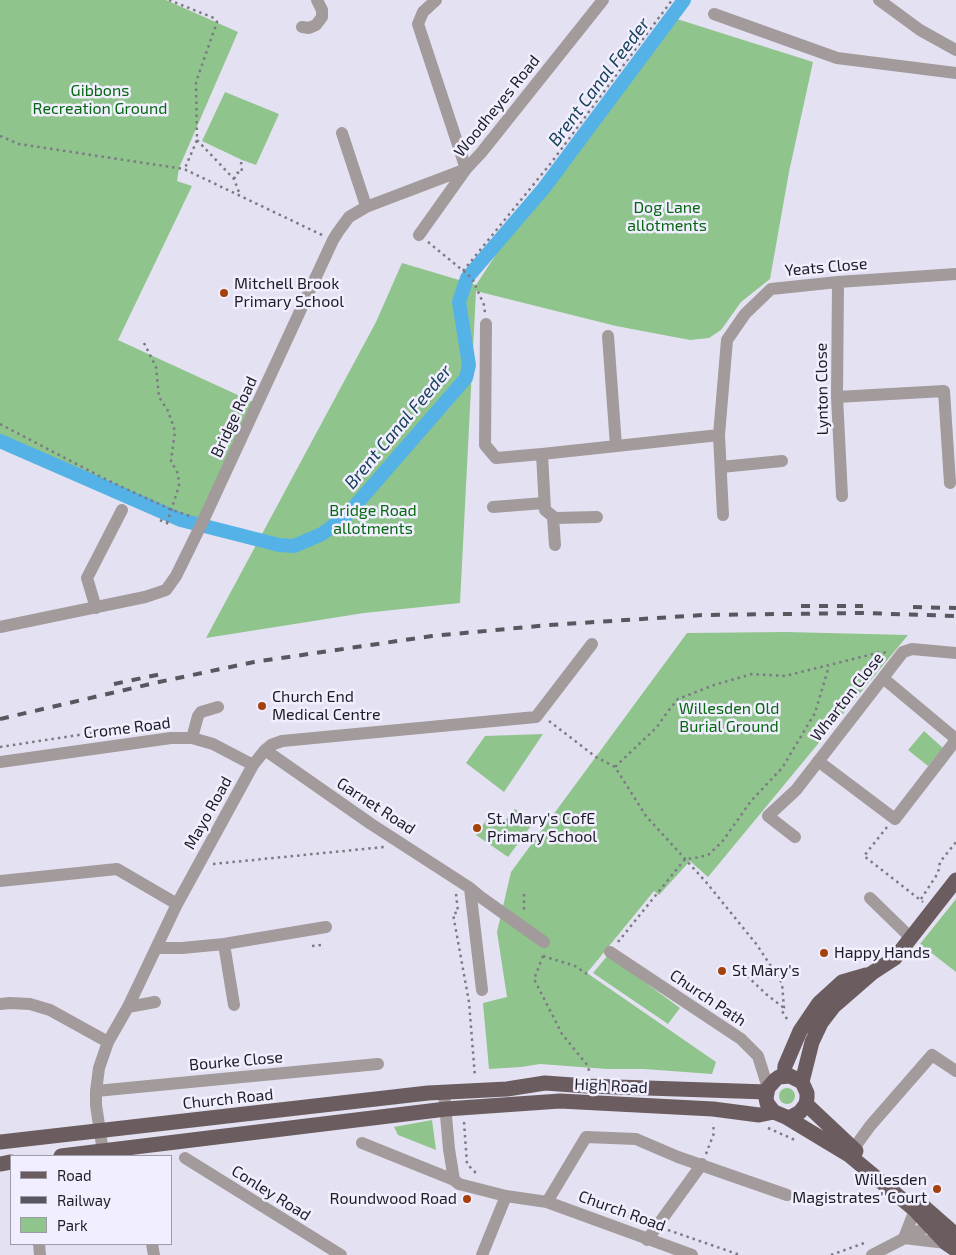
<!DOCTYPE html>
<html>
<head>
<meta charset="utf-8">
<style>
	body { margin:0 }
	#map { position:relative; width:956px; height:1255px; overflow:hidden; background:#e4e2f2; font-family:"Exo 2",sans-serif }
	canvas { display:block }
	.legend { position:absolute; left:10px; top:1155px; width:162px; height:90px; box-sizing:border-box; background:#f1efff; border:1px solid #9d9ba7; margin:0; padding:6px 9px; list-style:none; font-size:15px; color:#1e1d23 }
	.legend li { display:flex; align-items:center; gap:10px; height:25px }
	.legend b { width:25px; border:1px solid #9d9ba7 }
</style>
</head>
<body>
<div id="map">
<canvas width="956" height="1255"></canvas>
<ul class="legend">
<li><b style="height:6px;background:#6b5d5f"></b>Road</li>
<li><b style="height:6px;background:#585760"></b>Railway</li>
<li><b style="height:14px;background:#90c48d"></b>Park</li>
</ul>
</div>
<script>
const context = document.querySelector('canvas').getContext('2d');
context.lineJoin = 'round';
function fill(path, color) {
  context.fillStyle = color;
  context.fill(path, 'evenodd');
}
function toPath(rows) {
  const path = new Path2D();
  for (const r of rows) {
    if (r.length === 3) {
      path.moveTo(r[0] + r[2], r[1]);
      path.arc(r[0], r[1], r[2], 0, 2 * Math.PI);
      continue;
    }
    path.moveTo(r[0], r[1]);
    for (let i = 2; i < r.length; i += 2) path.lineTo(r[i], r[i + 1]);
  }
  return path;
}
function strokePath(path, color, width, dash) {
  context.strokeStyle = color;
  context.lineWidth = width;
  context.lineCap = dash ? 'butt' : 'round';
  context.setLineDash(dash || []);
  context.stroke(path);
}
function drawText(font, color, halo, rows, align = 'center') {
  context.font = font + ' "Exo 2",sans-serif';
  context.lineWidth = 5;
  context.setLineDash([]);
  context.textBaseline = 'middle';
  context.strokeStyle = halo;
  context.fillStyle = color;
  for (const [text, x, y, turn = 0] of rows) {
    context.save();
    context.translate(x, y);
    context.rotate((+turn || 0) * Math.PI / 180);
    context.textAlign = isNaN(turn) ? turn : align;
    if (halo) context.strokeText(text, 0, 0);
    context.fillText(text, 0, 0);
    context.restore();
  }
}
fill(toPath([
	[0,0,166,0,238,32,179,168,177,181,192,186,118,340,253,402,196,526,177,522,0,444],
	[677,19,813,62,789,172,770,279,741,302,721,330,709,338,690,340,616,326,476,291,460,603,364,613,206,638,376,322,402,263,476,285,506,239,541,198],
	[225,92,279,114,256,165,242,160,202,141],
	[786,632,908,635,708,877,690,861,659,895,654,891,587,973,716,1062,712,1074,644,1069,607,1069,540,1064,521,1067,489,1069,483,1003,507,997,497,932,511,872,687,633],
	[924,731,943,748,928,766,908,750],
	[543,734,504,792,466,763,485,736],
	[515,809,534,822,508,857,476,835,492,812,505,821],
	[956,899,956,972,920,944],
	[608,955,680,1008,668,1024,593,973],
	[787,1096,8],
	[432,1120,436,1150,398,1135,394,1127]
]), '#90c48d');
strokePath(toPath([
	[0,441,181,520,279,545,294,546,322,534,347,515,466,378,469,365,459,302,467,278,544,188,684,0]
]), '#55b2e6', 14);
strokePath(toPath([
	[169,0,214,18,217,22,196,82,197,140,185,168],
	[0,136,19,144,184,169,322,235],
	[197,140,234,179,240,195],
	[234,179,237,173,242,172,241,164,242,160],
	[428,242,472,278,484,305,485,313],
	[463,271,551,163,672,0],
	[144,343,156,367,159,397,168,411,175,431,171,461,178,474,179,486,167,523],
	[0,424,107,480,172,510,193,517],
	[160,520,171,525],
	[549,721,596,757,615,767],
	[0,747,124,728,164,725],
	[887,827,864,856,923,902],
	[213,864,384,847],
	[456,894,458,912,453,914,469,1002,475,1077],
	[524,894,524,912],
	[921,899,938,873,940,862,956,842],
	[618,942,685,859,695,858,708,855,722,842,751,801,782,768,815,713,829,666],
	[312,946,321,945],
	[543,956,534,979,562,1034,588,1066,589,1071],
	[543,956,575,966,587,974],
	[747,976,766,994,784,1008],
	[787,1019,782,1011,784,1008,782,983,757,945,706,882,646,816,615,767,657,727,668,711,678,699,714,685,752,674,785,676,881,652,887,653],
	[464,1122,467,1164,478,1175],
	[768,1128,795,1140],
	[706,1154,714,1133,713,1123],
	[628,1216,646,1223],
	[668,1230,740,1255],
	[831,1255,867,1242]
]), '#7c7a85', 2.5, [2.5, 4]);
strokePath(toPath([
	[436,0,423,12,418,24,466,169],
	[879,0,920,30,956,50],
	[714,14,837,58,956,73],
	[302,27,309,28,316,25,322,17,322,10,317,0],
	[342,133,366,206],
	[419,235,466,169,481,153,603,0],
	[838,282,837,397,842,496],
	[486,324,485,445,496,458,542,454,719,435,727,340,745,314,771,289,838,282,956,274],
	[608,336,616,446],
	[837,397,944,391,950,483],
	[719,435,723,515],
	[542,454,545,510,555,518,597,517],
	[721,467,782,461],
	[493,507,544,503],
	[553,517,555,545],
	[96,608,87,578,122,510],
	[0,627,145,597,166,590,176,576,203,521,333,240,338,232,349,217,366,207,466,169],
	[883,678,956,739],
	[192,738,198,716,201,712,218,707],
	[265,750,371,824,470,888,482,898,544,942],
	[818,761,895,819,956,740],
	[0,762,171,738,192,738,213,744,253,765],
	[795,837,768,816,796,790,903,652,912,649,956,653],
	[0,881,117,869,177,904],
	[470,888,482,990],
	[870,898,910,937],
	[224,944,234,1005],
	[156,948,182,948,224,944,326,927],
	[610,952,741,1039,758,1056,768,1088],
	[0,1004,10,1003,30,1004,50,1010,108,1042],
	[128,1007,155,1002],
	[96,1091,378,1064],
	[444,1093,449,1149,454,1180,459,1184,506,1196,547,1202,692,1255],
	[362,1143,454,1180],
	[103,1152,96,1105,96,1091,99,1068,108,1042,128,1007,177,904,253,765,265,750,271,745,282,741,536,717,592,644],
	[849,1155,870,1126,932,1055,956,1071],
	[185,1158,341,1255],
	[547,1202,586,1137,636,1139,678,1157,787,1195],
	[904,1238,946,1243],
	[904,1238,915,1210],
	[647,1240,702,1164],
	[39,1244,40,1255],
	[152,1244,154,1255],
	[482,1255,506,1196],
	[872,1255,930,1225,935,1220]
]), '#a29a9b', 12);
strokePath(toPath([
	[784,1076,785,1066,800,1031,819,1003,842,982,866,975],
	[802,1082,812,1042,821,1023,834,1006,872,973,895,958,956,880],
	[806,1104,856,1151],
	[786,1117,791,1117,800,1112,806,1104,807,1098,807,1093,802,1082,790,1076,779,1077,775,1080,768,1088,766,1098,767,1103,774,1112,786,1117,849,1155,915,1210,946,1243,956,1250],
	[0,1142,428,1093,507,1089,545,1083,587,1086,767,1092],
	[61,1156,446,1109,560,1101,713,1109,759,1115,774,1112],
	[0,1164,11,1162],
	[924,1207,956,1235]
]), '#6b5d5f', 15);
strokePath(toPath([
	[801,606,863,606],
	[913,607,956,608],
	[114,684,166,673],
	[0,719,159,682,254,662,432,636,549,625,703,615,863,613,956,616]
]), '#585760', 4, [9, 9]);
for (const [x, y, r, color] of [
	[224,293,5,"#a5420c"],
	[262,706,5,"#a5420c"],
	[477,828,5,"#a5420c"],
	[824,953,5,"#a5420c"],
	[722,971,5,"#a5420c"],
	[937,1189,5,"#a5420c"],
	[467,1199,5,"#a5420c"]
]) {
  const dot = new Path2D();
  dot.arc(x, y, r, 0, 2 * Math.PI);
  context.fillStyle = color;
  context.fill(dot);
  strokePath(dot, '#f1efff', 2);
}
drawText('16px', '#06680f', '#f1efff', [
	["Gibbons",100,91],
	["Recreation Ground",100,109],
	["Dog Lane",667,208],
	["allotments",667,226],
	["Bridge Road",373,511],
	["allotments",373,529],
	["Willesden Old",729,709],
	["Burial Ground",729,727]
]);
drawText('16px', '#1e1d23', '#f1efff', [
	["Woodheyes Road",497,106,-51],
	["Yeats Close",826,267,-5],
	["Lynton Close",822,389,-91],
	["Bridge Road",234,417,-65],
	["Wharton Close",847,697,-52],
	["Crome Road",127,728,-7],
	["Garnet Road",376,806,33],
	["Mayo Road",208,813,-61],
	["Church Path",708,998,34],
	["Bourke Close",236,1061,-5],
	["High Road",611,1086,3],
	["Church Road",228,1099,-6],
	["Conley Road",271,1193,32],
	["Church Road",622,1211,20]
]);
drawText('16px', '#1e1d23', '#f1efff', [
	["Mitchell Brook",234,284],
	["Primary School",234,302],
	["Church End",272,697],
	["Medical Centre",272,715],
	["St. Mary's CofE",487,819],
	["Primary School",487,837],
	["Happy Hands",834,953],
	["St Mary's",732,971],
	["Willesden",927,1180,"right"],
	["Magistrates' Court",927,1198,"right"],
	["Roundwood Road",457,1199,"right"]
], 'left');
drawText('italic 18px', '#1a4257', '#f1efff', [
	["Brent Canal Feeder",599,82,-53],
	["Brent Canal Feeder",398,427,-50]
]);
</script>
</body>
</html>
